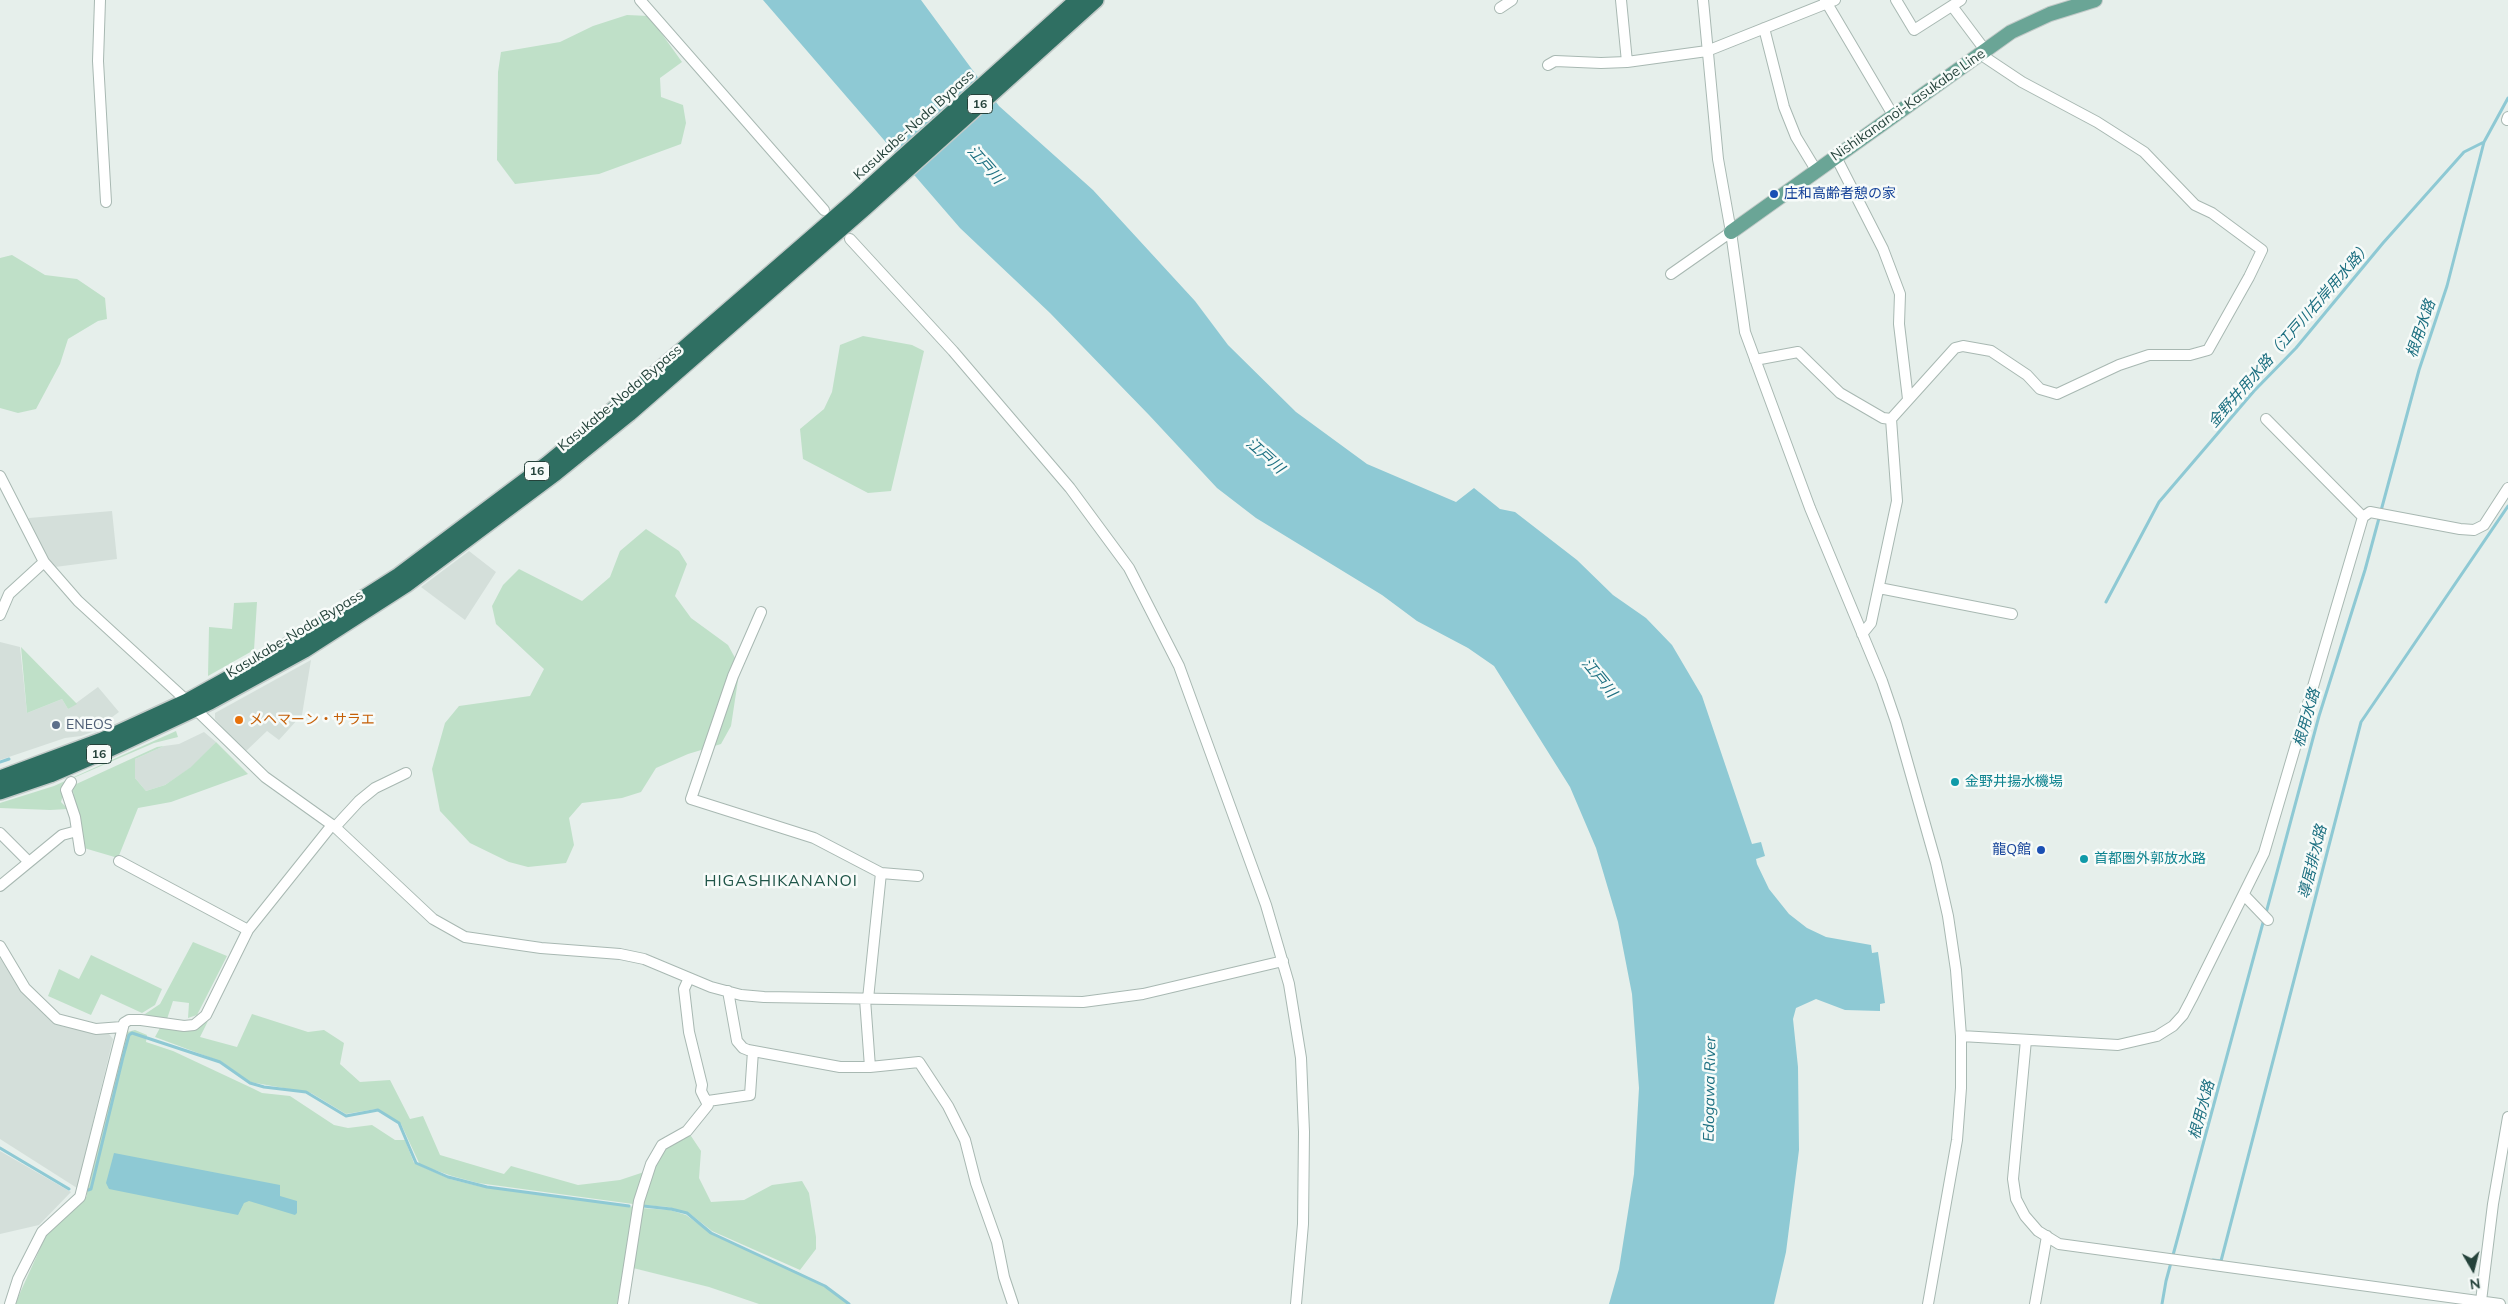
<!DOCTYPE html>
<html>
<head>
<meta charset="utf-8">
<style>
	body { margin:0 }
	#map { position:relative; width:2508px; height:1304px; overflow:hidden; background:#e6efeb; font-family:Mulish,sans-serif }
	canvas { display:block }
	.north { position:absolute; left:2448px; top:1244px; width:50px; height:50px; -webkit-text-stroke:4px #f7fbf9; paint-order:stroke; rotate:172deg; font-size:14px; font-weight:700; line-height:20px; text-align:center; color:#24423a }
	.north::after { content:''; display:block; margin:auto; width:18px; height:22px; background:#24423a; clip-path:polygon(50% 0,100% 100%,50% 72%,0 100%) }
</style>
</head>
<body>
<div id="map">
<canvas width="2508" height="1304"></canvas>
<div class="north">N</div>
</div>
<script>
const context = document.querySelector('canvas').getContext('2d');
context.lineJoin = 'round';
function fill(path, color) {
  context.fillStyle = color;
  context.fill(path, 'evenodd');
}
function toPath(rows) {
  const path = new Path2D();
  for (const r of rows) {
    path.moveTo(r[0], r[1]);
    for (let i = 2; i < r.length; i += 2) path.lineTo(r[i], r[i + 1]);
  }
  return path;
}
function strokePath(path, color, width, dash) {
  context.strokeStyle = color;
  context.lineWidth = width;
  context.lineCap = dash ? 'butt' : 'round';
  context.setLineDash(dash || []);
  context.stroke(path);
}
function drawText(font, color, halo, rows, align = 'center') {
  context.font = font + ' Mulish,"Noto Sans JP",sans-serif';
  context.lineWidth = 5;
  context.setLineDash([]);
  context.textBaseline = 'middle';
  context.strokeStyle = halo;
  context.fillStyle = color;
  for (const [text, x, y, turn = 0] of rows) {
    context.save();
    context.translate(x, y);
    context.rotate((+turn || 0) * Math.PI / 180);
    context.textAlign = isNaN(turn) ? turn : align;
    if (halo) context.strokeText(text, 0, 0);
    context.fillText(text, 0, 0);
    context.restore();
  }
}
fill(toPath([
	[112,511,117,559,55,567,46,556,27,521,29,518],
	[469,551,496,572,465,620,421,587],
	[0,642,20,647,27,713,62,699,68,709,98,687,119,712,92,732,81,736,65,738,0,760],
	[311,660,301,721,298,719,279,740,267,731,245,752,215,719,215,713],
	[204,732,216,742,192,767,165,785,146,791,135,778,135,759,164,746,179,744],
	[0,958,15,982,48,1018,62,1026,109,1034,113,1039,77,1188,0,1139],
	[0,1151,71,1192,39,1225,0,1234]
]), '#d4dfda');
fill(toPath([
	[627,15,649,16,682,62,660,78,661,97,683,105,686,123,681,144,599,174,515,184,497,160,498,72,501,52,560,42,593,26],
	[12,255,45,275,77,279,105,298,107,319,98,321,68,339,60,364,36,409,18,413,0,408,0,258],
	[863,336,912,345,924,351,891,491,868,493,803,459,800,429,824,409,832,392,840,345],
	[646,529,679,551,687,564,675,596,691,618,728,645,740,667,731,726,721,744,688,754,656,768,641,792,622,798,582,803,569,818,574,845,566,863,528,867,509,862,470,843,440,811,432,769,445,723,459,706,530,696,544,669,496,624,492,606,503,585,519,569,582,601,610,577,620,551],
	[257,602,254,650,208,676,209,627,232,629,234,603],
	[21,647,77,704,68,709,62,699,27,713],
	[176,731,178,737,154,743,71,779,66,785,61,802,68,809,50,810,0,808,0,803,54,786],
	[216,742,248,774,171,802,138,808,118,858,84,848,72,786,157,747,164,746,135,759,135,778,146,791,165,785,191,767],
	[193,942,227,956,197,1015,188,1018,189,1003,173,1001,167,1019,142,1016,160,1004],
	[91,955,162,989,155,1005,142,1013,101,994,91,1015,48,996,59,969,79,979],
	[252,1014,308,1032,324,1030,344,1043,340,1064,360,1082,390,1080,410,1119,423,1116,440,1155,504,1174,511,1166,578,1185,620,1180,644,1172,633,1204,478,1183,452,1176,420,1165,401,1124,376,1109,346,1114,311,1093,250,1082,222,1062,155,1037,161,1026,198,1028,208,1021,200,1037,237,1047],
	[135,1030,147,1035,146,1042,173,1051,254,1089,262,1093,290,1096,334,1125,348,1128,372,1125,395,1140,405,1140,414,1163,450,1179,478,1186,635,1207,617,1304,15,1304,48,1231,87,1196,86,1186,127,1032],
	[689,1133,701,1151,699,1178,711,1202,744,1200,772,1185,802,1181,809,1193,816,1237,816,1249,800,1270,712,1231,689,1213,668,1207,642,1205,648,1178,664,1148],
	[641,1208,670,1210,686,1215,715,1236,802,1274,840,1296,850,1304,759,1304,709,1287,633,1268]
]), '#bfe0c8');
fill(toPath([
	[763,0,921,0,999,106,1093,190,1195,301,1228,345,1296,412,1367,464,1456,502,1474,488,1500,509,1515,512,1577,560,1613,595,1646,618,1672,645,1702,696,1752,844,1761,842,1765,856,1756,859,1757,864,1769,889,1789,914,1807,928,1826,937,1871,945,1872,953,1878,952,1885,1003,1880,1004,1880,1011,1845,1010,1816,999,1796,1008,1793,1019,1798,1067,1799,1150,1786,1252,1774,1304,1609,1304,1619,1269,1634,1174,1639,1088,1632,994,1618,922,1596,848,1570,787,1494,666,1468,648,1417,621,1382,595,1256,518,1217,488,1149,415,1050,313,960,228],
	[114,1153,280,1185,280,1196,297,1201,297,1213,295,1215,249,1201,244,1203,238,1215,109,1189,106,1183]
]), '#8ec9d4');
strokePath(toPath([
	[2106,602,2159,502,2254,391,2296,348,2383,243,2464,152,2484,142,2508,98],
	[0,762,9,759],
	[2266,913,2319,716,2365,570,2419,370,2447,286,2484,142],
	[0,1148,69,1189],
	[88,1190,91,1189,123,1057,129,1035,132,1033,220,1062,250,1083,264,1087,306,1092,346,1116,378,1110,399,1123,416,1163,448,1177,487,1187,629,1206],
	[643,1206,671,1209,687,1213,711,1233,825,1286,849,1304],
	[2213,1260,2221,1261,2361,722,2508,506],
	[2162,1304,2166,1281,2264,919]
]), '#8ec9d4', 3);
const minor = toPath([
	[100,0,98,61,106,202],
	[640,0,824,210],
	[1621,0,1627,62],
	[1703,0,1718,159,1731,232,1745,332,1810,508,1882,681,1896,722,1936,863,1948,916,1956,970,1961,1036,1961,1088,1957,1140,1928,1304],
	[1825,0,1893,115],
	[1896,0,1914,30,1961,0],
	[1952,6,1985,50],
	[1500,8,1512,0],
	[1764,28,1784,107,1796,137,1816,170],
	[1548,65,1555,61,1601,63,1627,62,1707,51,1835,0],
	[2507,120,2508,117],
	[1836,157,1883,249,1900,294,1899,324,1908,399],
	[850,239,953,351,1070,488,1129,568,1179,666,1266,905,1289,984,1301,1058,1304,1132,1303,1224,1296,1304],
	[1671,274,1731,232],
	[1755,360,1798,352,1840,393,1883,418,1891,419],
	[2266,419,2363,517],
	[0,476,44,562,78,601,187,701,265,777,335,827,433,919,465,937,541,948,620,954,644,959,711,987,741,995,764,997,1083,1002,1143,994,1283,961],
	[1879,588,2012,614],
	[761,612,733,676,691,799,814,838,881,873,918,876],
	[0,615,9,594,44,562],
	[1862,634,1871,623,1897,501,1891,419,1955,348,1963,346,1991,351,2027,375,2040,389,2057,394,2119,365,2149,355,2190,355,2208,350,2249,277,2262,250,2212,213,2195,205,2144,152,2097,122,2022,82,1980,54],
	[71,782,66,790,75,817,80,850],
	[335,827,359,801,375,788,406,773],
	[0,833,29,862],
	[119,861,248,930],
	[0,886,62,835,77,831],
	[2244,895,2268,920],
	[0,946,25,988,57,1019,96,1029,122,1027],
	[728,991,737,1041,743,1048,748,1050,840,1067,870,1067,919,1062,948,1106,965,1140,976,1183,997,1242,1004,1277,1013,1304],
	[865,999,870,1067],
	[868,999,881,873],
	[1961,1036,2118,1045,2157,1036,2173,1026,2183,1015,2192,998,2264,853,2363,517,2370,512,2460,529,2474,530,2484,525,2508,488],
	[2026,1040,2013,1179,2016,1199,2025,1216,2038,1231,2059,1244,2500,1304],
	[708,1101,750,1095,753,1051],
	[2481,1301,2493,1204,2508,1117],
	[10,1304,18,1279,42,1232,80,1197,124,1023,129,1020,141,1020,184,1026,194,1025,206,1015,248,930,332,825],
	[623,1304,639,1201,651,1164,662,1145,687,1131,708,1105,701,1091,702,1085,689,1032,684,989,689,978],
	[2035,1304,2047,1236]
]);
const major = toPath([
	[1731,232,2011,32,2050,14,2095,0]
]);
const highway = toPath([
	[0,778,102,740,187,701,297,640,399,575,547,464,621,403,856,199,1077,0],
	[0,792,50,775,108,750,210,702,305,650,406,585,556,473,629,414,865,208,1096,0]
]);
strokePath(minor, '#a8b8b2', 12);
strokePath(major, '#c2cac8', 16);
strokePath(highway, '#c2cac8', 18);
strokePath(minor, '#fff', 10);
strokePath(major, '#6aa596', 14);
strokePath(highway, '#2f6f62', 15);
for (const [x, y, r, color] of [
	[1774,194,5,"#1a4fb4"],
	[239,720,5,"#e8710a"],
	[56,725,5,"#5c6f8a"],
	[1955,782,5,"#0f9aa8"],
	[2041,850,5,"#1a4fb4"],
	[2084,859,5,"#0f9aa8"]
]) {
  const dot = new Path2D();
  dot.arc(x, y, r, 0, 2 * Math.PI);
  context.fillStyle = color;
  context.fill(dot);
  strokePath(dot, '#f7fbf9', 2);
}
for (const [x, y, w] of [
	[980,104,25],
	[537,471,25],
	[99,754,25]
]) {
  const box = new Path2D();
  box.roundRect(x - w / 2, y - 9.5, w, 19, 4);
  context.fillStyle = '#f7fbf9';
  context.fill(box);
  strokePath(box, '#24423a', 1);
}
drawText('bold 12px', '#24423a', null, [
	["16",980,104],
	["16",537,471],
	["16",99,754]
]);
drawText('14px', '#24423a', '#f7fbf9', [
	["Nishikananoi-Kasukabe Line",1908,105,-35],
	["Kasukabe-Noda Bypass",914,125,-42],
	["Kasukabe-Noda Bypass",620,398,-40],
	["Kasukabe-Noda Bypass",295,634,-31]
]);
drawText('14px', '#164399', '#f7fbf9', [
	["庄和高齢者憩の家",1784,194],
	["龍Q館",2031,850,"right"]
], 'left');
drawText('14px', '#c56008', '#f7fbf9', [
	["メヘマーン・サラエ",249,720]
], 'left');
drawText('14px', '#4e5e75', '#f7fbf9', [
	["ENEOS",66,725]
], 'left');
drawText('14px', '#0d838f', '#f7fbf9', [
	["金野井揚水機場",1965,782],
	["首都圏外郭放水路",2094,859]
], 'left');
drawText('italic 15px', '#1c6f80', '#f7fbf9', [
	["江戸川",985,165,49],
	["根用水路",2421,329,-71],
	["金野井用水路（江戸川右岸用水路）",2290,335,-49],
	["江戸川",1265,456,42],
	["江戸川",1599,678,51],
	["根用水路",2307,718,-74],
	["導居排水路",2313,862,-76],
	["Edogawa River",1710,1089,-89],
	["根用水路",2202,1110,-75]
]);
context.letterSpacing = '1px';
drawText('16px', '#1f5548', '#f7fbf9', [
	["HIGASHIKANANOI",781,881]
]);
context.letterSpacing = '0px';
</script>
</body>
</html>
